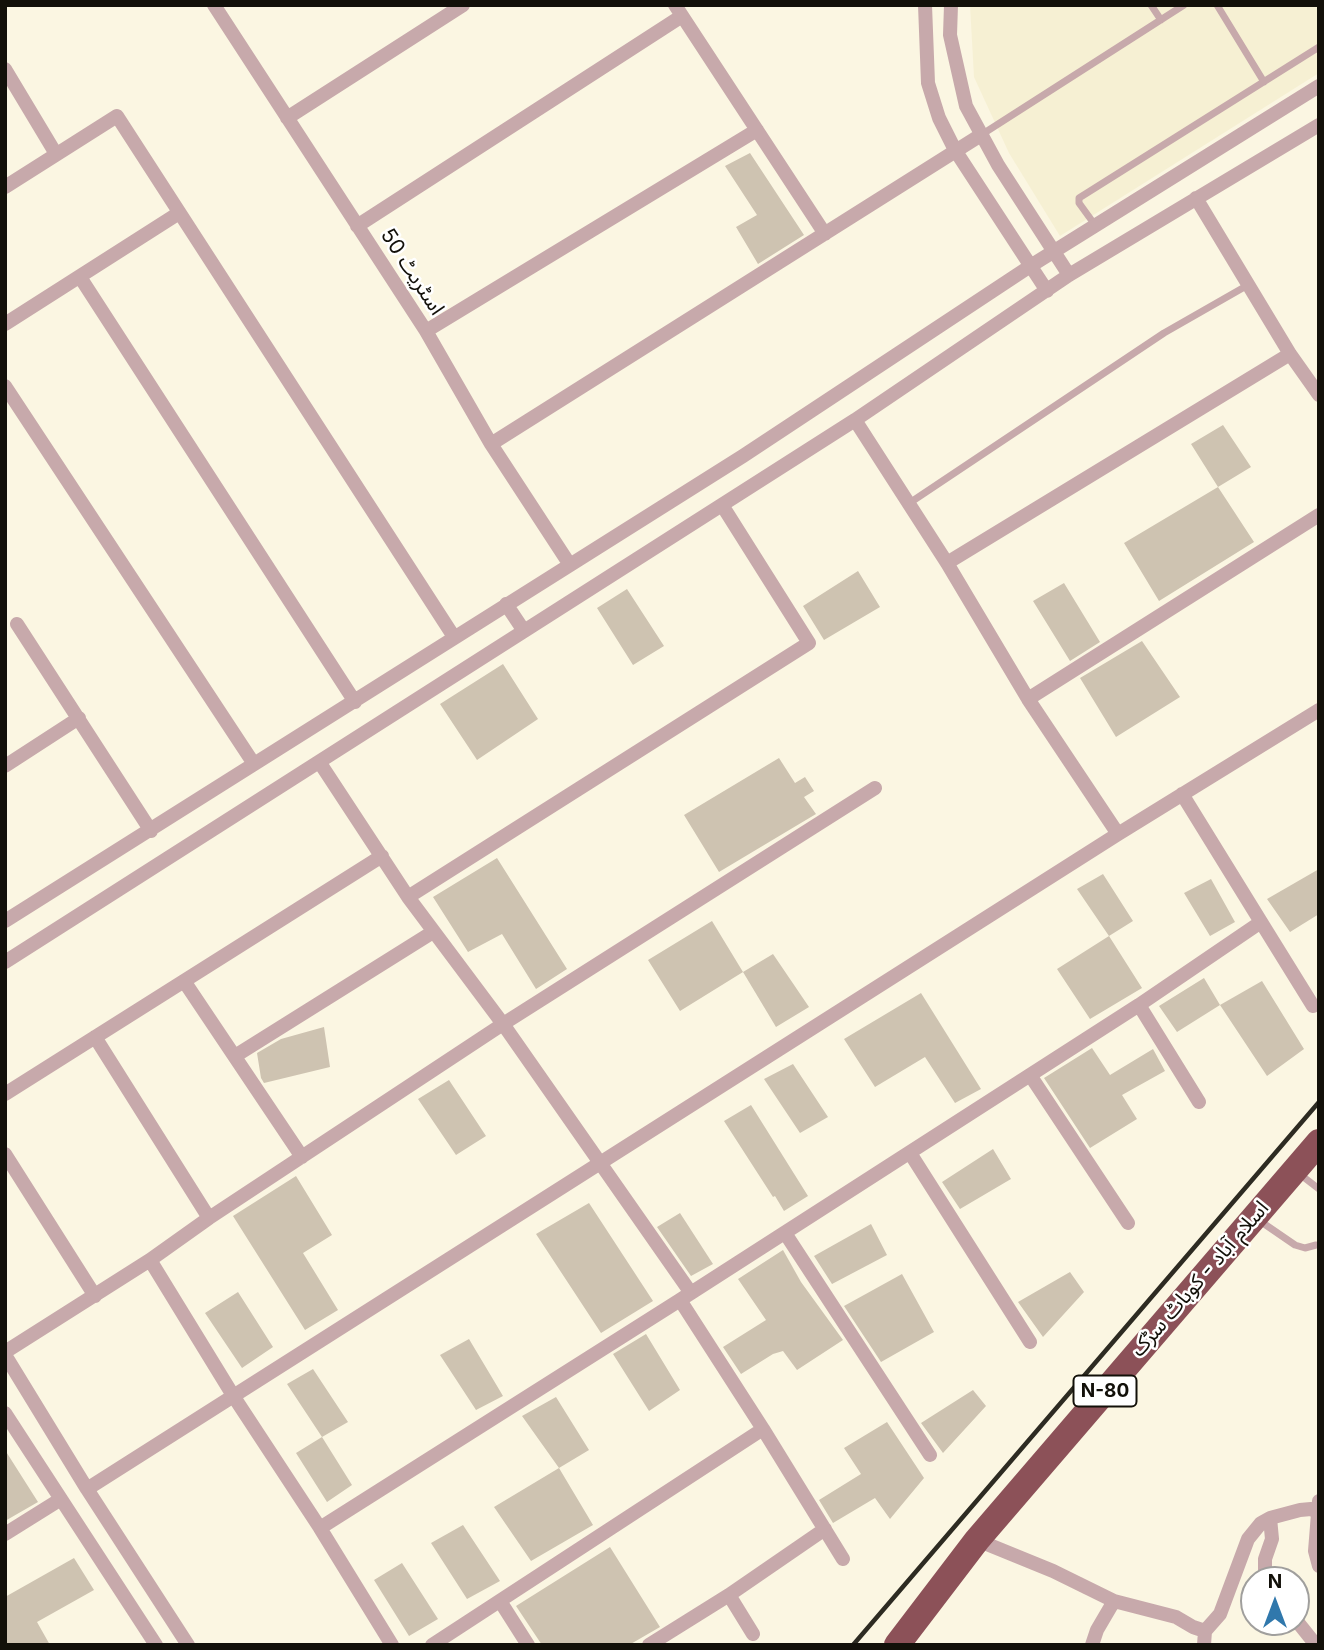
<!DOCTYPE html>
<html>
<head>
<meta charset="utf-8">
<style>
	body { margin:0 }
	#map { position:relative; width:1324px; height:1650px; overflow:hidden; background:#fbf6e2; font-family:Inter,sans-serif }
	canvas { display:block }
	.frame { position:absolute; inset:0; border:7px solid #121009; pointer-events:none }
	.north { position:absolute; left:1240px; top:1566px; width:70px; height:70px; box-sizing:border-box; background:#fff; border:2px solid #a09f9d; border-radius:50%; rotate:0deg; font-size:19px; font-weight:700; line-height:28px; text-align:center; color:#121009 }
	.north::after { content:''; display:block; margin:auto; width:24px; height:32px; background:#3078ac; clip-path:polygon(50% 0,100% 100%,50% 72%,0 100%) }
</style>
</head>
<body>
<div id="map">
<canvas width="1324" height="1650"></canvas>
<div class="frame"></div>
<div class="north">N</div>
</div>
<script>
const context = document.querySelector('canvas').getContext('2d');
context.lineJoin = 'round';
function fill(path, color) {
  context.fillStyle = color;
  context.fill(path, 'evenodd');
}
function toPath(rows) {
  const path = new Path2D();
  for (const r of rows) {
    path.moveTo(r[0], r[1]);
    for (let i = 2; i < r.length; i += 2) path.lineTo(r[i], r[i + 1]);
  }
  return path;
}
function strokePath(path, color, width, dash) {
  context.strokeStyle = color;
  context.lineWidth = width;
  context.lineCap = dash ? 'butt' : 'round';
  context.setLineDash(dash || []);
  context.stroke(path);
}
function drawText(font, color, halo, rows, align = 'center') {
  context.font = font + ' Inter,"Noto Sans Arabic",sans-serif';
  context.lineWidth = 5;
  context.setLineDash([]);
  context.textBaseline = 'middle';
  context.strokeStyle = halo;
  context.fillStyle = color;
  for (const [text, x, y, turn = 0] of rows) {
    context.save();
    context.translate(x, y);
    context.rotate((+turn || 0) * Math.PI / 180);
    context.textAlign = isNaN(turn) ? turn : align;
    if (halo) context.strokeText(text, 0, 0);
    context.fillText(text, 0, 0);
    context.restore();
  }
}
fill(toPath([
	[970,5,1319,5,1319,73,1060,236,1009,153,974,77]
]), '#f6f0d3');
fill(toPath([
	[750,153,804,235,758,264,736,227,757,215,725,166],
	[1223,425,1251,467,1218,487,1191,444],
	[1218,487,1254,542,1159,601,1124,543],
	[858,571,880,607,824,640,803,606],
	[1064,583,1100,642,1070,661,1033,601],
	[627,589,664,646,633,665,597,608],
	[1142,641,1180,697,1116,737,1080,678],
	[503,664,538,719,477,760,440,704],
	[779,758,795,783,805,777,814,791,804,797,816,814,719,872,684,815],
	[497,858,567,969,536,989,502,934,468,952,433,897],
	[1319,869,1319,914,1290,932,1267,899],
	[1103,874,1133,921,1109,936,1077,889],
	[1211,879,1235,922,1210,936,1184,893],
	[712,921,743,972,680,1011,648,960],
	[1109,936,1142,988,1090,1019,1057,969],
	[773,954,809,1007,776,1027,743,972],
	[1204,978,1220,1005,1177,1032,1159,1006],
	[1262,981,1304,1049,1267,1076,1220,1005],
	[921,993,981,1089,955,1103,925,1057,875,1087,844,1039],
	[324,1027,330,1067,264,1083,261,1078,257,1053,281,1039],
	[1092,1048,1110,1075,1153,1049,1165,1071,1122,1095,1137,1119,1090,1148,1044,1078],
	[793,1064,828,1117,800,1133,764,1079],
	[449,1080,486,1136,456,1155,418,1099],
	[751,1105,808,1196,784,1211,775,1196,773,1197,724,1121],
	[993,1149,1011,1179,960,1209,942,1182],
	[296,1176,332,1235,303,1253,338,1310,305,1330,233,1216],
	[589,1203,653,1301,601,1333,536,1234],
	[680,1213,713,1264,691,1276,657,1227],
	[871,1224,887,1255,832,1284,814,1256],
	[783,1250,801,1282,843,1340,797,1370,783,1351,773,1354,741,1374,723,1347,766,1320,738,1279],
	[1070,1272,1084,1292,1043,1337,1018,1302],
	[902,1274,934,1332,881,1362,844,1306],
	[238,1292,273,1347,242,1368,205,1313],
	[646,1334,680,1390,649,1411,613,1354],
	[469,1339,503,1396,476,1410,440,1355],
	[313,1369,348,1422,322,1437,287,1384],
	[973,1390,986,1406,943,1453,921,1423],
	[556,1397,589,1450,559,1468,522,1416],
	[887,1422,924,1478,890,1519,875,1498,833,1523,819,1500,861,1474,844,1448],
	[322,1437,352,1485,327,1502,296,1453],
	[5,1450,38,1502,5,1521],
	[559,1468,593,1525,531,1561,494,1507],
	[463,1525,500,1581,467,1599,431,1543],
	[610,1547,660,1627,629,1645,542,1645,516,1606],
	[74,1558,94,1590,37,1622,50,1645,5,1645,5,1597],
	[402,1563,438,1619,409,1636,374,1580]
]), '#cec3b1');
strokePath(toPath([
	[1151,5,1161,20],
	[1217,5,1264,82],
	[981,135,1184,5],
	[1095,225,1079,203,1079,198,1319,47],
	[908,504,1164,333,1248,285],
	[1297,1172,1319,1189],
	[1260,1221,1295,1245,1305,1248,1316,1245]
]), '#c7a9ab', 7);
strokePath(toPath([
	[214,5,426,331,491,444,570,565],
	[675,5,825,234],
	[925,5,928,83,939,118,955,150,1047,291],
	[951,5,950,35,966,106,998,165,1069,275],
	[5,69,56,154],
	[287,118,463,5],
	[5,187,117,116,454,637],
	[1196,198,1290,354,1319,395],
	[357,226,682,16],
	[80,277,355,702],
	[5,324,179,213],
	[426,331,757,130],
	[5,386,254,764],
	[855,420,947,563,1028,699,1118,834],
	[491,444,981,135],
	[947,563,1290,354],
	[506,604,524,631],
	[17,624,151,831],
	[1028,699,1319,515],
	[320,763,408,897,503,1024,691,1293],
	[5,766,79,718],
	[408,897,809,643,722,505],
	[5,921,743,456,1032,265,1319,86],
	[1261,922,1313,1006],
	[5,962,855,420,1069,275,1319,125],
	[184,981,302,1157],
	[1139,1005,1199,1102],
	[95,1037,209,1218],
	[235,1056,433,932],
	[1030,1075,1128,1223],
	[5,1094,382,856],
	[910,1153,1030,1342],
	[5,1154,95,1296],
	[785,1233,930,1455],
	[150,1260,234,1397,320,1528,680,1300,763,1429,432,1645],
	[680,1300,1139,1005,1261,922,1182,794],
	[5,1352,150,1260,209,1218,503,1024,875,788],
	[5,1355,87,1489,188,1645],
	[5,1413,156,1645],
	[763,1429,843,1559],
	[87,1489,1118,834,1319,710],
	[1319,1501,1315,1551,1319,1566],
	[1270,1518,1300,1510,1311,1509,1317,1512],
	[320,1528,392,1645],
	[5,1534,61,1499],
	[977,1540,1053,1571,1114,1601,1176,1617,1193,1627,1205,1631,1204,1645],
	[729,1595,753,1634],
	[500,1601,528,1645],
	[1296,1620,1316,1645],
	[1205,1631,1220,1614,1248,1539,1261,1523,1270,1518,1272,1539,1265,1559,1265,1580],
	[649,1645,729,1595,825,1529],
	[1092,1645,1097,1630,1114,1601]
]), '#c7a9ab', 14);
strokePath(toPath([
	[897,1645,977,1540,1319,1142]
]), '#8c5158', 26);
strokePath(toPath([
	[853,1645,1319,1102]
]), '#2d2b22', 4.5);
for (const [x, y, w] of [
	[1105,1391,63]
]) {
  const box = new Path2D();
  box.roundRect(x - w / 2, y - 15.5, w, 31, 5);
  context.fillStyle = '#fff';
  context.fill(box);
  strokePath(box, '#121009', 2);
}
drawText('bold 19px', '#121009', null, [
	["N-80",1105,1391]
]);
drawText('21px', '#121009', '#fff', [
	["اسٹریٹ 50",412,272,57],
	["اسلام آباد - کوہاٹ سڑک",1200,1279,-49]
]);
</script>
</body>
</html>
